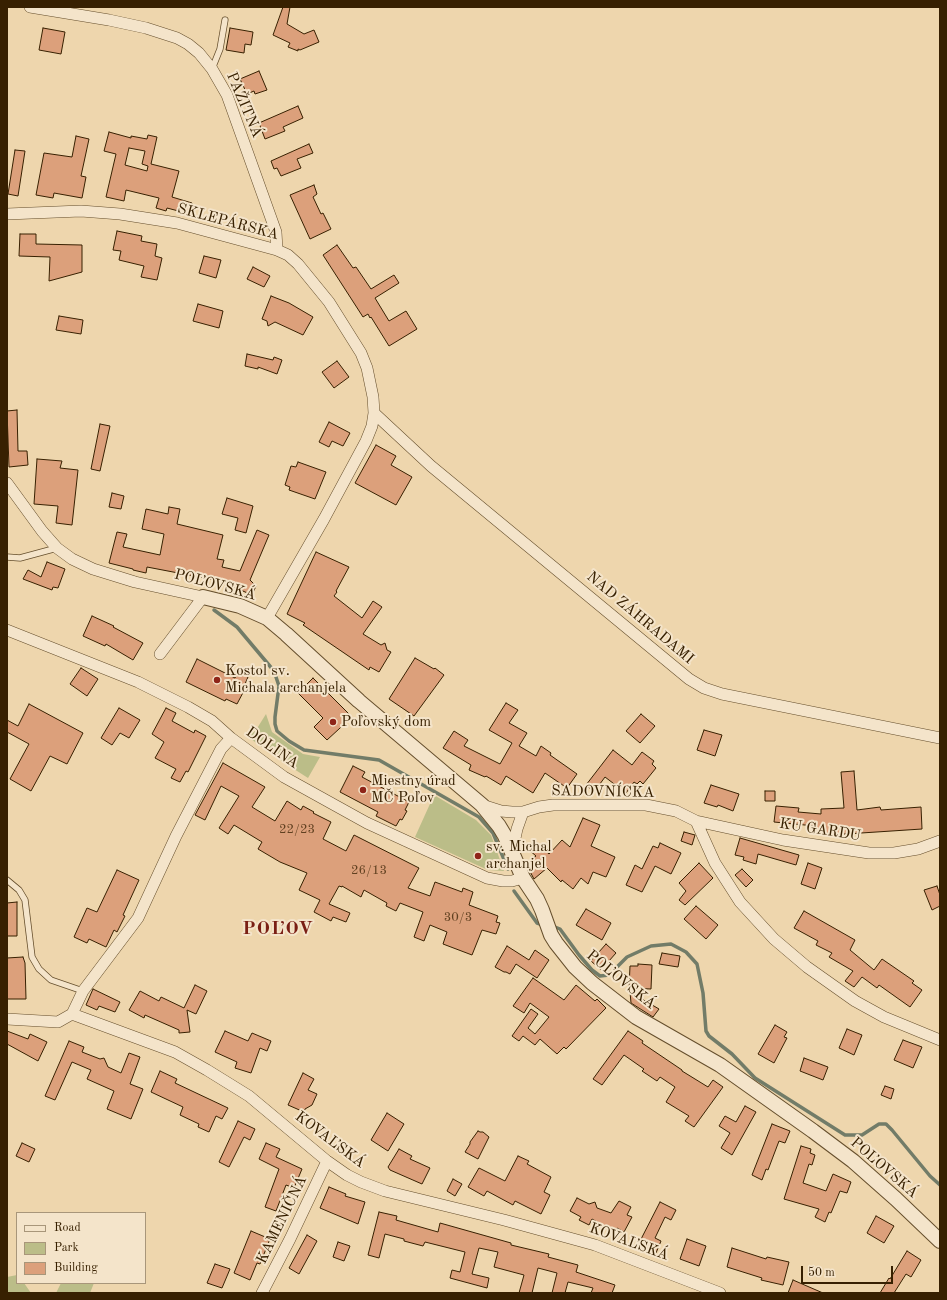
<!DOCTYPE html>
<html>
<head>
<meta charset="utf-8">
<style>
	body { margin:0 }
	#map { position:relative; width:947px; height:1300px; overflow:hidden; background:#eed6ad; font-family:"Old Standard TT",serif }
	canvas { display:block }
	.frame { position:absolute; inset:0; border:8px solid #372001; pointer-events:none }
	.legend { position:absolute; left:16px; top:1212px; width:130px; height:72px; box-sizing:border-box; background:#f4e4ca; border:1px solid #a8967a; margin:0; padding:5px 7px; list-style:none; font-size:12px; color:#372001 }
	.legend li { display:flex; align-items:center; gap:8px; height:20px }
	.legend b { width:20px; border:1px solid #a8967a }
	.scale { position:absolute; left:801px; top:1266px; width:92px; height:18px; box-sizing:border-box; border:2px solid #372001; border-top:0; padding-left:5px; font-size:12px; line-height:14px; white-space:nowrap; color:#372001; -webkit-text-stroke:3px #f4e4ca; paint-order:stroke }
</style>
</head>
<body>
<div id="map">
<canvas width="947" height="1300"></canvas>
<div class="frame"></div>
<ul class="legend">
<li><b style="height:5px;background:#f4e4ca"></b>Road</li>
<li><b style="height:11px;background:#bbbd88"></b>Park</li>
<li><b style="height:11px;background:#dca07b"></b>Building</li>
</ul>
<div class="scale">50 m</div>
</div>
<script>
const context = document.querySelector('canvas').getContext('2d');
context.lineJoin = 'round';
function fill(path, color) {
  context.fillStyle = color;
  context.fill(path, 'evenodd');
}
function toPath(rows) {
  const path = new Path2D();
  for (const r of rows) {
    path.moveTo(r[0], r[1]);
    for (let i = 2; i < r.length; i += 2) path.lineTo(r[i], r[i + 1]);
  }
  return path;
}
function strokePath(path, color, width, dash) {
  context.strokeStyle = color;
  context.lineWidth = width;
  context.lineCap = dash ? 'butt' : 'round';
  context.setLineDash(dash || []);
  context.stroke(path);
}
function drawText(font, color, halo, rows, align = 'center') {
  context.font = font + ' "Old Standard TT",serif';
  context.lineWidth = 4;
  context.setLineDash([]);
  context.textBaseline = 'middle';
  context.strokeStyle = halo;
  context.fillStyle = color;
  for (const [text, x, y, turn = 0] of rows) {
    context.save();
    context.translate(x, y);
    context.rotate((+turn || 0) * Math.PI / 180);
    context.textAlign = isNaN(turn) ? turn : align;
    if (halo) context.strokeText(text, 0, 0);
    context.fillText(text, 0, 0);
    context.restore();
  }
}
fill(toPath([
	[266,714,272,732,303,754,320,757,308,778,283,762,248,737,256,730],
	[434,795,476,820,491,835,504,871,488,870,415,837],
	[17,1275,17,1283,24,1283,31,1293,7,1293,7,1277],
	[61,1283,94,1283,90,1293,56,1293]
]), '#bbbd88');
strokePath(toPath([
	[214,610,237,627,274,671,279,686,275,717,275,724,277,731,289,741,304,750,379,760,479,817,493,833,508,869],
	[514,891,537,923,540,924],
	[555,927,560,929,579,955,592,970,600,976,609,975,627,957,651,946,671,944,686,952,697,964,703,993,706,1031,709,1036,732,1054,755,1078,845,1135,862,1135,879,1124,886,1124,892,1130,930,1176,940,1185]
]), '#727c68', 3.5);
const building = toPath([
	[283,7,290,7,287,24,304,34,314,30,319,42,300,50,298,49,298,51,288,47,290,43,273,35,283,7],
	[43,28,65,32,61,54,39,50,43,28],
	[230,28,253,32,251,45,245,44,244,53,226,50,230,28],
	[259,71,267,90,255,94,254,91,247,94,240,79,259,71],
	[298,106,303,118,283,127,285,131,265,139,259,123,298,106],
	[109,132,131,138,131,136,147,139,148,135,157,137,151,164,179,171,172,197,192,203,190,214,167,208,166,211,156,208,159,198,126,190,124,201,106,197,116,154,104,151,109,132],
	[129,148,145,151,142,164,148,166,147,171,125,165,129,148],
	[76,136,89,139,81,176,86,177,82,198,54,193,53,198,36,195,44,153,72,157,76,136],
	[309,144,313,153,297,159,301,168,281,176,277,168,274,169,271,161,309,144],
	[15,150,25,151,18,196,8,194,15,150],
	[314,185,317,194,313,197,321,214,323,213,331,229,310,239,290,195,314,185],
	[117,231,142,236,141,241,157,244,155,256,162,258,157,280,141,277,144,266,119,260,121,251,113,250,117,231],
	[20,234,36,234,36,244,82,245,82,272,49,281,50,257,19,256,20,234],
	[337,245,353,268,356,267,371,289,394,275,399,283,375,298,389,321,406,311,417,329,389,346,371,317,370,318,368,314,363,317,323,255,337,245],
	[204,256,221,260,216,278,199,273,204,256],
	[253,267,270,276,264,287,247,279,253,267],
	[271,296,289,303,313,317,303,335,275,322,268,326,267,321,262,319,271,296],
	[198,304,223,311,219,328,193,321,198,304],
	[59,316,83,320,81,334,56,330,59,316],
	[247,354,273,360,274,357,282,360,277,374,258,367,258,369,245,366,247,354],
	[337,361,349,377,334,388,322,372,337,361],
	[17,410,18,451,27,451,28,465,9,467,7,411,17,410],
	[329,422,350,433,343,446,332,441,329,447,319,442,329,422],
	[100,424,110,426,100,471,91,469,100,424],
	[376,445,396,456,391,465,412,477,396,505,355,483,376,445],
	[37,459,62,461,60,468,78,470,72,525,56,523,58,506,34,504,37,459],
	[298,462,326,472,315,499,289,490,290,487,285,485,291,466,296,467,298,462],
	[112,493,124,496,121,509,109,507,112,493],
	[227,498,253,506,246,533,235,530,238,518,222,514,227,498],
	[169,507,180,509,177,524,223,535,217,559,224,560,222,567,240,571,257,530,269,535,250,580,256,586,252,595,220,581,147,567,146,573,133,570,133,569,109,563,117,532,127,534,123,547,160,555,164,534,142,529,146,509,168,514,169,507],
	[316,552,349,567,336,591,337,592,334,596,362,618,373,601,382,607,363,634,381,645,385,643,387,650,391,652,379,672,370,667,369,670,303,625,305,623,287,614,316,552],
	[47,562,65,569,58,588,53,587,52,590,23,579,28,570,41,577,47,562],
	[92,616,114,626,113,627,143,643,133,660,106,644,105,646,83,636,92,616],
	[415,658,434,669,435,668,444,675,414,716,389,699,415,658],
	[197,659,235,678,238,672,248,677,245,684,247,685,237,704,226,699,225,701,186,682,197,659],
	[81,668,98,679,87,696,70,684,81,668],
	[313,678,352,717,327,740,314,727,323,718,298,693,313,678],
	[506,703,518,710,509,723,527,733,519,746,536,756,541,746,551,753,550,755,577,774,567,788,545,773,533,793,506,776,501,785,486,776,485,777,469,770,471,765,443,748,454,731,468,740,464,746,500,764,512,743,489,730,506,703],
	[29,704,83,733,67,764,50,756,31,791,10,779,29,744,7,732,7,720,18,726,29,704],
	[119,708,140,720,129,738,120,733,112,745,101,738,119,708],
	[166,708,176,713,172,721,194,733,195,730,206,736,188,772,186,771,180,782,171,778,176,769,155,758,164,742,152,734,166,708],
	[641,714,655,726,640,743,626,731,641,714],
	[704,730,722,735,715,756,697,750,704,730],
	[613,750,632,765,642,752,654,761,652,764,656,768,643,784,640,781,637,784,634,782,626,793,605,777,594,792,586,785,613,750],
	[223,763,265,787,252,807,275,821,287,801,301,810,303,806,314,812,313,813,331,822,323,839,346,851,354,835,419,868,408,888,430,896,435,882,462,892,463,888,473,892,469,905,498,916,496,922,500,923,496,934,482,930,472,955,443,944,447,932,430,925,424,941,414,937,423,912,400,903,396,911,386,906,387,903,364,890,361,897,342,886,342,887,339,886,329,904,350,913,346,922,333,917,331,921,314,912,320,900,299,890,307,873,280,862,258,849,262,842,234,825,228,834,219,828,239,796,221,786,205,820,195,815,223,763],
	[353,766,365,772,362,777,409,802,405,810,407,811,402,820,400,819,396,826,376,816,378,812,340,792,353,766],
	[854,771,857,810,880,807,881,810,921,807,922,829,846,834,815,833,815,826,774,822,776,806,799,808,798,812,821,814,821,809,844,808,841,772,854,771],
	[711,785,739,794,733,811,718,805,717,807,704,803,711,785],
	[765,791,775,791,775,801,765,801,765,791],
	[583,818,600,825,591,846,615,857,606,877,593,872,588,884,581,878,573,889,562,880,561,882,547,868,534,879,526,864,536,856,528,849,535,841,549,854,562,840,570,847,583,818],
	[684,832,695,835,692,845,681,841,684,832],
	[740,838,799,855,796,865,758,854,756,864,743,860,744,857,735,855,740,838],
	[660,843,681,853,671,874,655,866,642,892,626,885,635,865,642,869,653,846,658,848,660,843],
	[699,863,713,878,685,905,679,900,686,891,679,883,699,863],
	[808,863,822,868,815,889,801,884,808,863],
	[742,869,753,880,746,887,735,875,742,869],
	[117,870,139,880,123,915,125,916,117,932,114,930,106,947,89,939,87,943,74,937,87,908,97,912,117,870],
	[937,886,940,895,940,906,932,910,924,890,937,886],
	[17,902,17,936,7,936,7,903,17,902],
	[696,906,718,925,706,939,684,919,696,906],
	[586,909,611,923,602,940,576,925,586,909],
	[804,911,855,940,850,950,874,970,882,959,914,981,912,983,922,990,910,1007,879,985,877,988,862,977,854,987,845,981,853,971,829,957,832,953,816,945,818,941,794,928,804,911],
	[606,944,616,953,601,970,591,961,606,944],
	[507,946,529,960,535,950,549,960,537,978,516,964,510,974,506,972,504,972,495,967,507,946],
	[662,953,680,956,678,967,659,964,662,953],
	[23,957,25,963,26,999,7,999,7,958,23,957],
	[638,964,652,965,651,989,629,988,630,966,638,966,638,964],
	[533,978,564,1000,576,985,595,1001,597,999,606,1008,566,1049,564,1047,557,1054,540,1039,535,1045,523,1036,519,1041,512,1036,531,1009,538,1014,528,1028,535,1034,549,1017,530,1003,524,1013,513,1006,533,978],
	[195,985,207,991,196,1014,187,1010,190,1032,179,1033,179,1030,145,1015,144,1018,129,1010,140,991,159,1001,161,997,184,1008,195,985],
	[93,989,120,1002,115,1012,99,1006,97,1010,86,1005,93,989],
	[630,992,659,1009,653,1017,631,1003,630,992],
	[775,1025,787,1032,784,1037,787,1038,774,1063,758,1054,775,1025],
	[847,1029,862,1035,854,1055,839,1048,847,1029],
	[7,1031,28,1039,30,1034,47,1042,38,1061,7,1044,7,1031],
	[225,1031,248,1041,252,1033,271,1041,267,1051,260,1048,251,1073,235,1068,237,1062,215,1052,225,1031],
	[628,1031,643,1041,642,1043,682,1070,682,1071,708,1087,713,1080,723,1087,694,1127,685,1121,689,1116,666,1102,675,1087,660,1077,657,1081,642,1071,644,1069,624,1055,602,1085,593,1079,628,1031],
	[903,1040,922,1047,913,1068,894,1060,903,1040],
	[69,1041,84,1047,82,1052,100,1059,104,1058,108,1067,121,1073,129,1053,140,1057,130,1084,143,1089,131,1119,107,1109,114,1091,87,1079,91,1070,72,1062,55,1100,45,1096,69,1041],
	[804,1058,828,1067,823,1080,800,1071,804,1058],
	[160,1071,177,1079,175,1083,228,1108,222,1119,216,1116,209,1132,198,1127,199,1124,180,1115,183,1107,151,1092,160,1071],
	[303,1073,314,1079,308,1090,317,1094,312,1105,305,1109,304,1112,288,1105,303,1073],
	[885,1086,894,1089,891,1099,881,1095,885,1086],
	[745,1106,756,1112,732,1155,721,1148,730,1133,719,1126,725,1116,736,1122,745,1106],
	[387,1113,404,1124,388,1151,371,1140,387,1113],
	[238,1121,255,1129,250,1140,244,1137,229,1167,219,1162,238,1121],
	[772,1124,790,1131,785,1143,779,1141,768,1170,766,1169,762,1180,752,1175,772,1124],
	[478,1131,480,1132,483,1132,489,1137,478,1159,465,1152,470,1144,470,1142,478,1131],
	[22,1143,35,1149,29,1162,16,1156,22,1143],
	[266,1143,280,1149,276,1157,302,1169,294,1188,286,1185,276,1211,265,1207,279,1169,259,1159,266,1143],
	[801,1146,811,1149,810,1153,815,1155,812,1165,809,1164,803,1183,826,1191,833,1174,851,1182,847,1193,840,1191,831,1213,829,1212,825,1222,815,1217,819,1209,784,1199,801,1146],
	[399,1149,412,1156,410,1159,430,1168,422,1184,390,1170,388,1167,399,1149],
	[518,1156,529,1161,527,1164,551,1177,544,1192,550,1195,541,1214,515,1201,513,1205,487,1191,484,1196,468,1187,479,1168,505,1181,518,1156],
	[453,1179,462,1184,455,1196,447,1191,453,1179],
	[329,1187,346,1194,345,1196,365,1202,358,1224,320,1208,329,1187],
	[577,1198,589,1204,595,1202,597,1208,611,1213,619,1201,631,1207,627,1215,632,1217,624,1232,617,1228,615,1232,592,1219,589,1225,579,1220,581,1217,570,1211,577,1198],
	[660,1202,676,1210,671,1220,665,1217,655,1238,661,1241,656,1253,638,1245,660,1202],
	[379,1212,397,1216,396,1220,438,1232,440,1223,511,1243,511,1245,549,1254,548,1257,578,1265,576,1272,615,1285,612,1293,591,1293,593,1288,568,1282,565,1293,552,1293,557,1273,538,1268,532,1293,519,1293,524,1275,494,1267,498,1252,479,1248,472,1274,489,1278,487,1288,450,1278,452,1270,460,1272,465,1252,425,1242,423,1246,404,1241,404,1239,385,1234,379,1258,368,1255,379,1212],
	[876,1216,894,1226,884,1243,867,1233,876,1216],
	[251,1231,270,1239,260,1264,257,1263,250,1280,234,1273,251,1231],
	[307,1235,317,1241,299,1274,289,1268,307,1235],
	[687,1239,706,1246,699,1266,680,1259,687,1239],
	[338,1242,350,1246,344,1261,333,1257,338,1242],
	[732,1248,766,1259,767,1257,789,1262,783,1285,761,1280,762,1278,727,1267,732,1248],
	[907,1251,921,1260,911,1277,906,1274,894,1293,880,1293,889,1278,890,1279,907,1251],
	[215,1264,230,1269,222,1288,207,1283,215,1264],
	[793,1280,823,1293,788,1293,793,1280]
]);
fill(building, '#dca07b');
strokePath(building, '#372001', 1);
const service = toPath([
	[212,69,220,49,225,20],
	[7,557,20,558,57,548],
	[7,880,19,890,25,900,32,957,39,969,51,980,83,991]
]);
const minor = toPath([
	[30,7,109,20,146,28,177,38,188,44,199,53,212,69,227,95,276,232,277,250],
	[7,214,81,211,120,214,177,223,277,250,288,255,298,264,329,302,361,353,367,368,373,397,374,413,372,426,366,441,324,519,267,618],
	[374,413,431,466,689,679,704,688,722,694,940,738],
	[7,483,42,531,57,548,72,559,93,569,135,582,203,597,160,654],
	[7,630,138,682,188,707,212,721,231,738,284,777,367,823,487,878,503,881,512,881,523,878],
	[482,805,501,811,512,812,523,812,539,807,553,805,646,805,676,811,696,821,715,863,740,902,774,939,807,967,855,1001,884,1017,940,1040],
	[696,821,783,840,869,853,894,853,918,849,940,841],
	[512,852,517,829,523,812],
	[72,1014,83,991,138,918,176,836,221,749,231,738],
	[7,1019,58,1022,72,1014,175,1052,207,1070,249,1096,327,1161,347,1175,361,1182,385,1191,504,1220,595,1245,720,1293],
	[262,1293,290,1239,327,1161]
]);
const tertiary = toPath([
	[203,597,240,606,267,618,286,634,359,701,482,805,499,826,505,836,523,878,537,899,542,910,551,935,556,943,575,967,592,983,636,1017,720,1065,813,1131,853,1161,896,1199,940,1241]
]);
strokePath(service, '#654e2c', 7);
strokePath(minor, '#654e2c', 12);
strokePath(tertiary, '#654e2c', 16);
strokePath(service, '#f4e4ca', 5.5);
strokePath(minor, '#f4e4ca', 11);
strokePath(tertiary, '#f4e4ca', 14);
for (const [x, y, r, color] of [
	[217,680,4,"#8f2418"],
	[333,722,4,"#8f2418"],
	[363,790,4,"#8f2418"],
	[478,856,4,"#8f2418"]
]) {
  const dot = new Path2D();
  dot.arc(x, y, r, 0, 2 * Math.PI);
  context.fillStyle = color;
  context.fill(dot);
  strokePath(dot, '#f4e4ca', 1.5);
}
drawText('13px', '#604020', null, [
	["22/23",297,830],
	["26/13",369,871],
	["30/3",458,918]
]);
drawText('15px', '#372001', '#f4e4ca', [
	["PAŽITNÁ",244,105,67],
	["SKLEPÁRSKA",228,222,15],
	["POĽOVSKÁ",215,585,15],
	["NAD ZÁHRADAMI",640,618,40],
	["DOLINA",272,748,35],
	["SADOVNÍCKA",603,792,1],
	["KU GARDU",820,830,9],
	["POĽOVSKÁ",621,980,39],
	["KOVAĽSKÁ",330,1140,37],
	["POĽOVSKÁ",884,1168,41],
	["KAMENIČNÁ",282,1220,-64],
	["KOVAĽSKÁ",629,1242,20]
]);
drawText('15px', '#372001', '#f4e4ca', [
	["Kostol sv.",225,671],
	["Michala archanjela",225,688],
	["Poľovský dom",341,722],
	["Miestny úrad",371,781],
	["MČ Poľov",371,798],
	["sv. Michal",486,847],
	["archanjel",486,864]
], 'left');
context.letterSpacing = '1px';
drawText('bold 19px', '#7a1f14', '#f4e4ca', [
	["POĽOV",278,929]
]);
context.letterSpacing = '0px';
</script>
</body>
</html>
